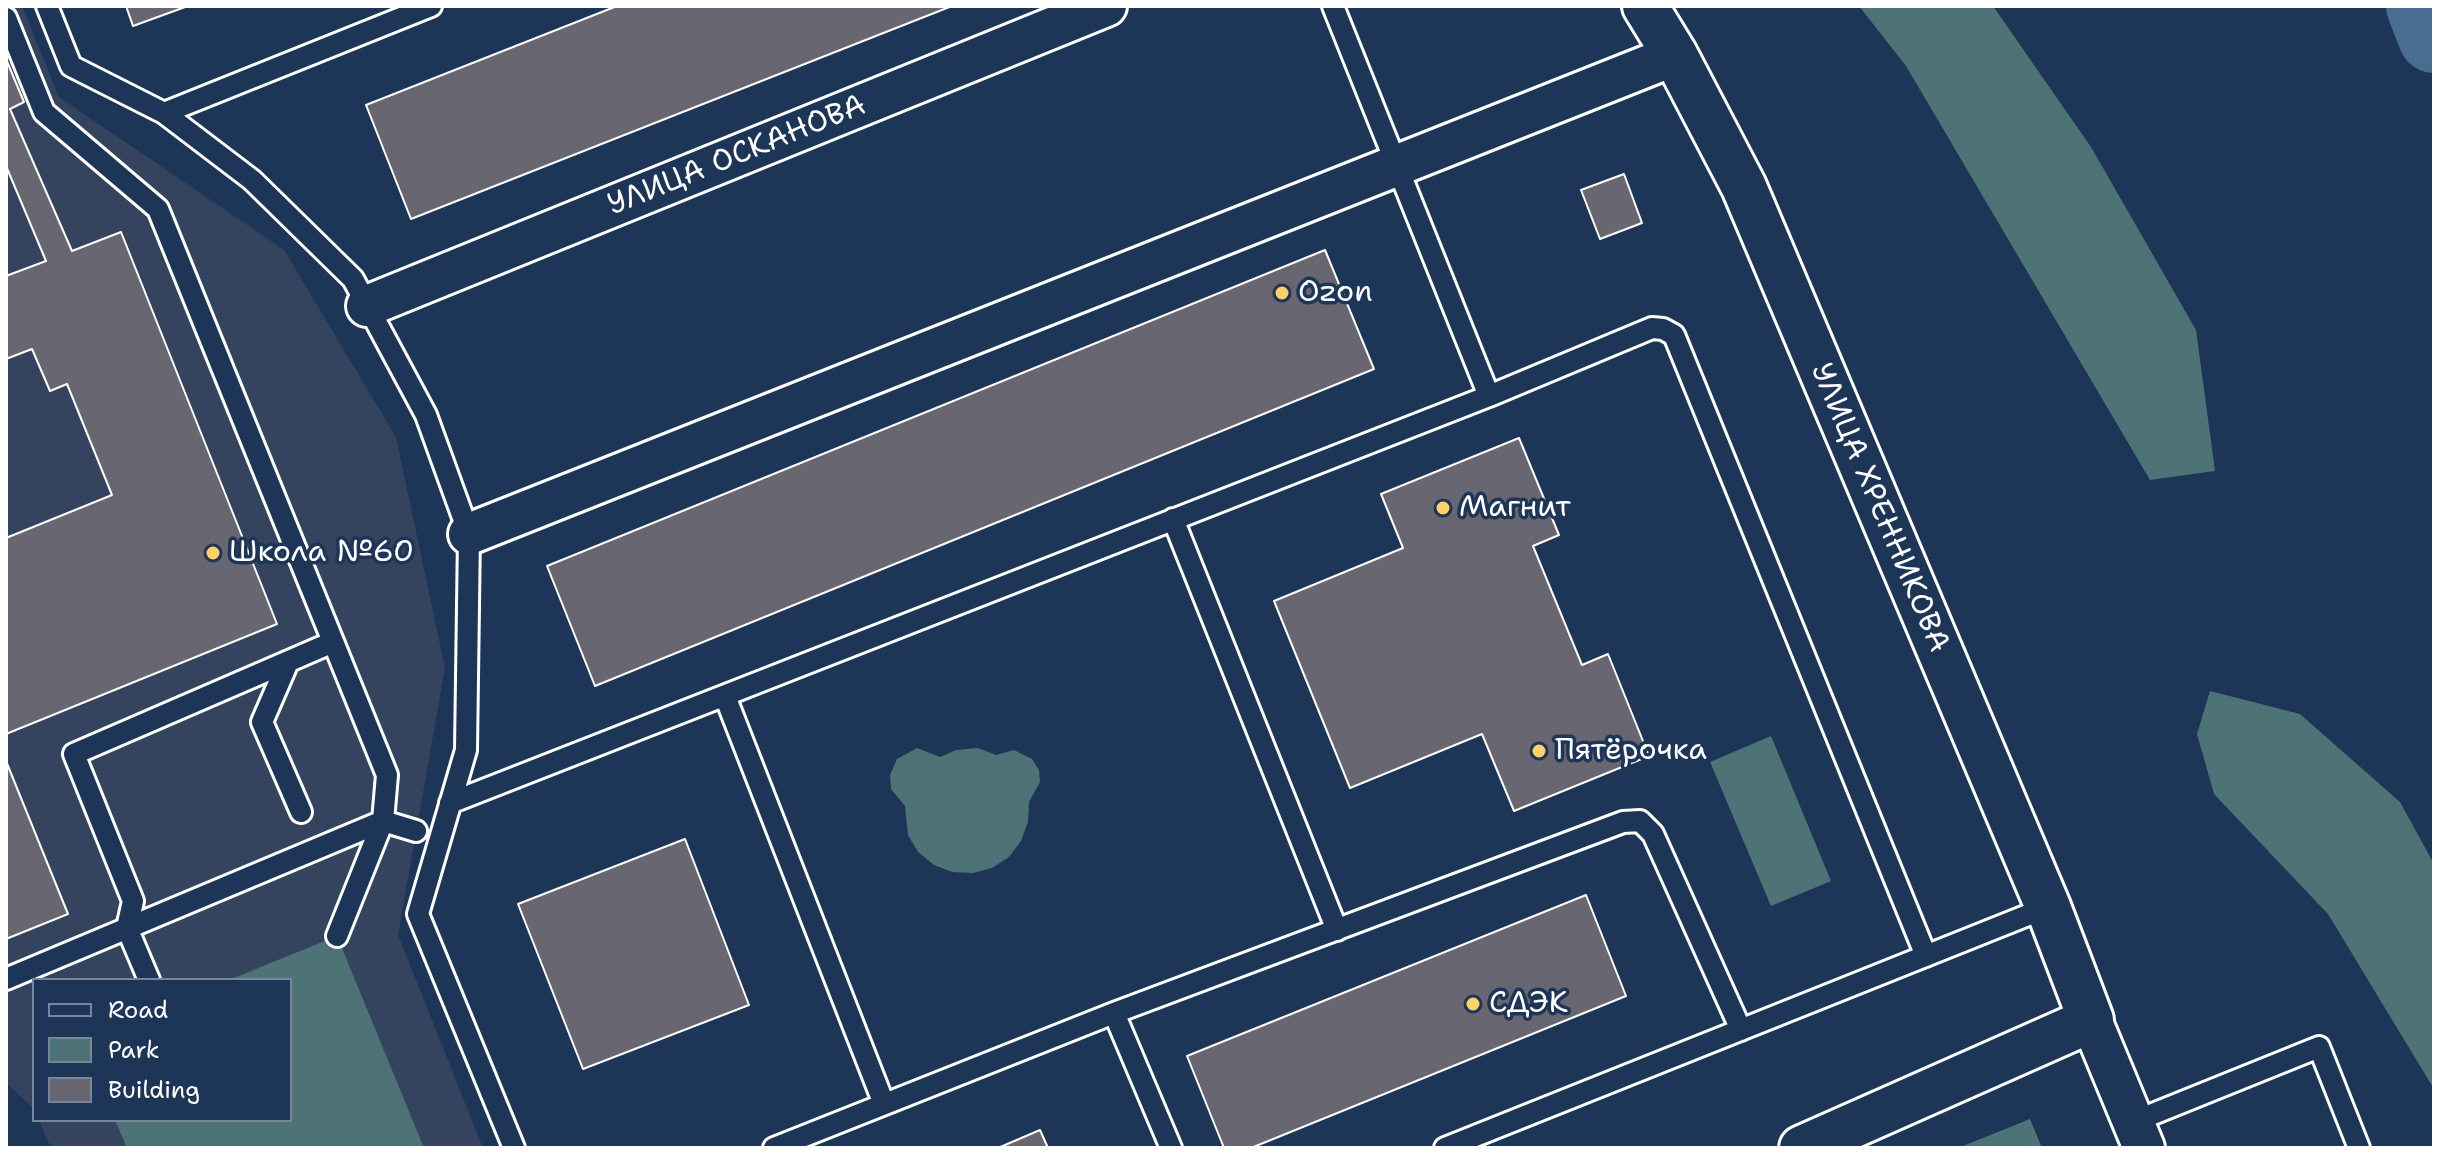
<!DOCTYPE html>
<html>
<head>
<meta charset="utf-8">
<style>
	body { margin:0 }
	#map { position:relative; width:2440px; height:1154px; overflow:hidden; background:#1d3557; font-family:"Shantell Sans",sans-serif }
	canvas { display:block }
	.frame { position:absolute; inset:0; border:8px solid #fff; pointer-events:none }
	.legend { position:absolute; left:32px; top:978px; width:260px; height:144px; box-sizing:border-box; background:#1d3557; border:2px solid #77869a; margin:0; padding:10px 14px; list-style:none; font-size:24px; color:#fff }
	.legend li { display:flex; align-items:center; gap:16px; height:40px }
	.legend b { width:40px; border:2px solid #77869a }
</style>
</head>
<body>
<div id="map">
<canvas width="2440" height="1154"></canvas>
<div class="frame"></div>
<ul class="legend">
<li><b style="height:10px;background:#1d3557"></b>Road</li>
<li><b style="height:22px;background:#4d7376"></b>Park</li>
<li><b style="height:22px;background:#686671"></b>Building</li>
</ul>
</div>
<script>
const context = document.querySelector('canvas').getContext('2d');
context.lineJoin = 'round';
function fill(path, color) {
  context.fillStyle = color;
  context.fill(path, 'evenodd');
}
function toPath(rows) {
  const path = new Path2D();
  for (const r of rows) {
    path.moveTo(r[0], r[1]);
    for (let i = 2; i < r.length; i += 2) path.lineTo(r[i], r[i + 1]);
  }
  return path;
}
function strokePath(path, color, width, dash) {
  context.strokeStyle = color;
  context.lineWidth = width;
  context.lineCap = dash ? 'butt' : 'round';
  context.setLineDash(dash || []);
  context.stroke(path);
}
function drawText(font, color, halo, rows, align = 'center') {
  context.font = font + ' "Shantell Sans",sans-serif';
  context.lineWidth = 7;
  context.setLineDash([]);
  context.textBaseline = 'middle';
  context.strokeStyle = halo;
  context.fillStyle = color;
  for (const [text, x, y, turn = 0] of rows) {
    context.save();
    context.translate(x, y);
    context.rotate((+turn || 0) * Math.PI / 180);
    context.textAlign = isNaN(turn) ? turn : align;
    if (halo) context.strokeText(text, 0, 0);
    context.fillText(text, 0, 0);
    context.restore();
  }
}
fill(toPath([
	[6,6,22,6,59,97,284,250,396,437,445,668,398,935,483,1148,51,1148,39,1120,290,1120,290,980,34,980,34,1109,6,1083]
]), '#34445f');
fill(toPath([
	[1859,6,1993,6,2091,147,2196,330,2215,471,2150,480,1906,66],
	[2210,691,2300,714,2400,802,2434,864,2434,1089,2328,914,2214,794,2197,734],
	[1771,736,1831,881,1771,906,1710,762],
	[917,748,940,757,956,750,978,748,996,755,1014,750,1032,759,1039,770,1040,782,1029,802,1028,822,1021,841,1009,857,992,868,973,873,952,872,934,865,918,852,908,835,905,806,891,789,890,775,897,759],
	[337,936,424,1148,127,1148,115,1120,290,1120,290,980,229,980],
	[2030,1119,2042,1148,1958,1148]
]), '#4d7376');
strokePath(toPath([
	[2422,6,2434,37]
]), '#486d90', 72);
const building = toPath([
	[126,6,188,6,133,26,126,6],
	[617,6,952,6,411,219,366,105,617,6],
	[6,59,24,102,10,109,72,251,121,232,277,624,6,734,6,538,112,495,67,384,50,391,32,349,6,359,6,276,46,261,6,166,6,59],
	[1624,174,1642,223,1600,239,1581,190,1624,174],
	[1325,250,1374,369,595,686,547,566,1325,250],
	[1519,438,1559,535,1533,546,1582,665,1608,654,1649,756,1514,811,1482,734,1350,788,1274,601,1403,548,1381,494,1519,438],
	[6,761,68,914,6,939,6,761],
	[685,839,749,1005,583,1069,518,904,685,839],
	[1586,895,1626,996,1251,1148,1224,1148,1187,1056,1586,895],
	[1040,1130,1048,1148,998,1148,1040,1130]
]);
fill(building, '#686671');
strokePath(building, '#fff', 2);
const lane = toPath([
	[47,6,71,66,164,113,252,180,353,279,426,415,469,534,466,750,418,914,514,1148],
	[6,18,44,112,158,209,387,775,383,821,337,936],
	[164,113,431,6],
	[1489,396,1652,328,1663,329,1674,335,1926,956],
	[1173,519,1337,930],
	[288,662,262,722,301,812],
	[725,696,884,1104],
	[450,803,1489,396,1333,6],
	[6,979,383,821,416,831],
	[149,980,127,928,133,901,74,754,333,642],
	[1114,1013,1171,1148],
	[2133,1122,2319,1047,2359,1148],
	[774,1148,1114,1013,1623,822,1640,821,1653,834,1741,1030],
	[1445,1148,2048,907]
]);
const street = toPath([
	[367,306,1106,6],
	[469,534,1675,55],
	[2091,1020,2144,1148]
]);
const secondary = toPath([
	[1645,6,1675,55,1744,187,2048,907,2091,1020,1802,1148]
]);
strokePath(lane, '#fff', 26);
strokePath(street, '#fff', 46);
strokePath(secondary, '#fff', 50);
strokePath(lane, '#1d3557', 20);
strokePath(street, '#1d3557', 40);
strokePath(secondary, '#1d3557', 44);
for (const [x, y, r, color] of [
	[1282,293,8,"#ffd166"],
	[1443,508,8,"#ffd166"],
	[213,553,8,"#ffd166"],
	[1539,751,8,"#ffd166"],
	[1473,1004,8,"#ffd166"]
]) {
  const dot = new Path2D();
  dot.arc(x, y, r, 0, 2 * Math.PI);
  context.fillStyle = color;
  context.fill(dot);
  strokePath(dot, '#1d3557', 3);
}
drawText('30px', '#fff', '#1d3557', [
	["УЛИЦА ОСКАНОВА",737,156,-22],
	["УЛИЦА ХРЕННИКОВА",1879,508,67]
]);
drawText('30px', '#fff', '#1d3557', [
	["Ozon",1298,293],
	["Магнит",1459,508],
	["Школа №60",229,553],
	["Пятёрочка",1555,751],
	["СДЭК",1489,1004]
], 'left');
</script>
</body>
</html>
